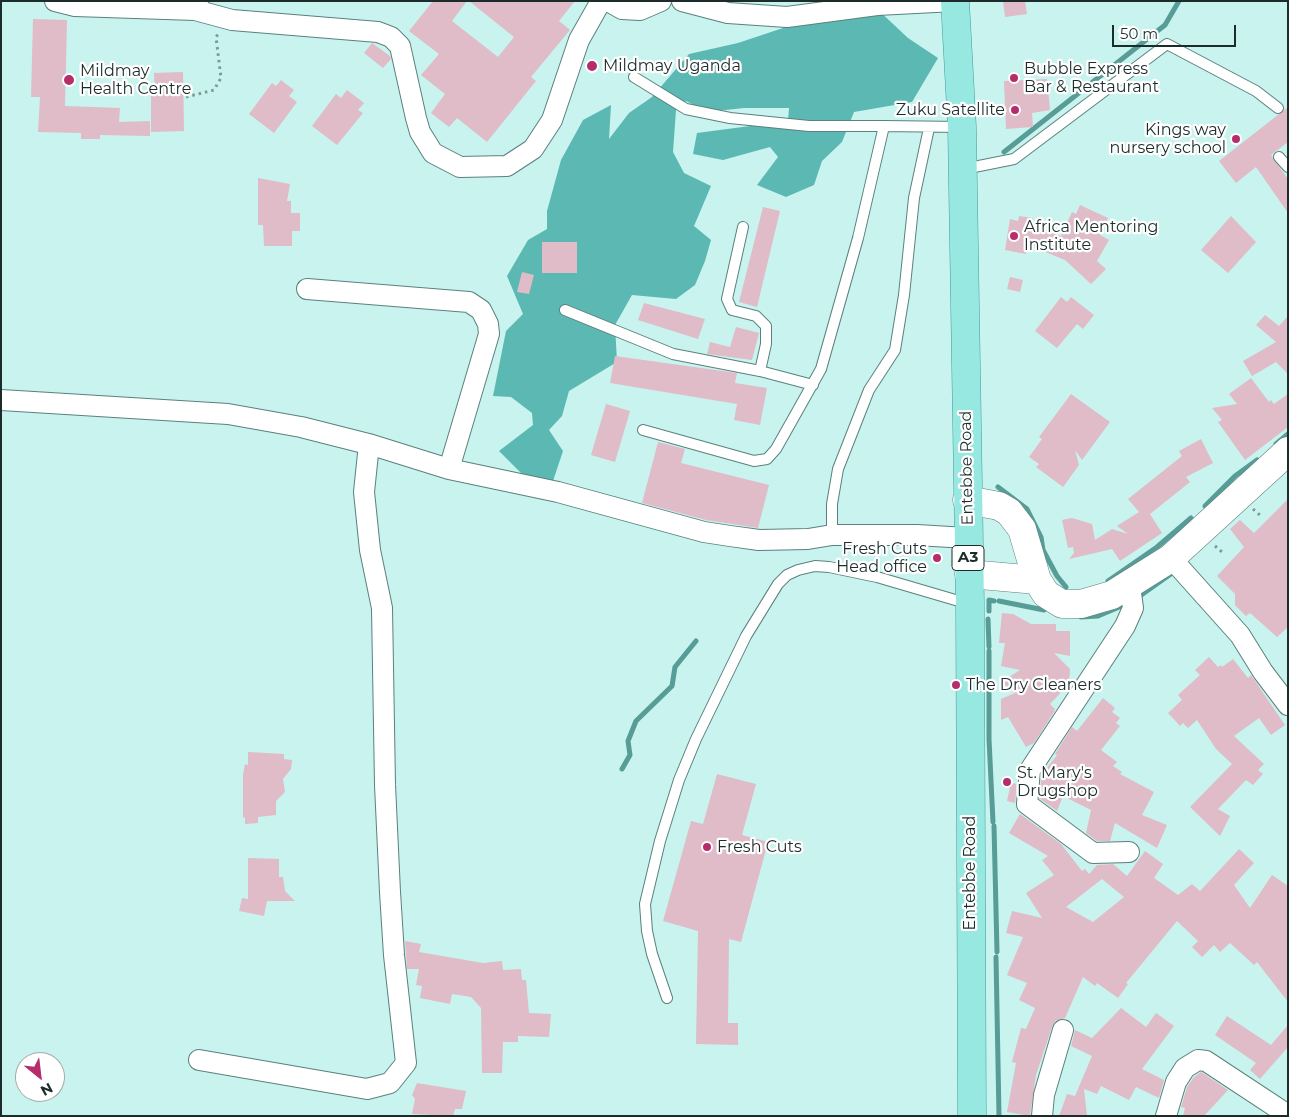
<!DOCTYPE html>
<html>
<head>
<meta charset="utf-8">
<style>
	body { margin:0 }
	#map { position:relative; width:1289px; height:1117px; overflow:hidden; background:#c9f3ee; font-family:Montserrat,sans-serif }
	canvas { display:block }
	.frame { position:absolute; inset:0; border:2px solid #1c2c2b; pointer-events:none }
	.north { position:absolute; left:15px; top:1052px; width:50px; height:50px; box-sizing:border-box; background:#fff; border:1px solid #a4abaa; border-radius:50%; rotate:151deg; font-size:14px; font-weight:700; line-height:20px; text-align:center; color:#1c2c2b }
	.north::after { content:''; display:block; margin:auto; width:18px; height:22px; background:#b62d6c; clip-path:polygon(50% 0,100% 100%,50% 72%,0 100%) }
	.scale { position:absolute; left:1112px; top:25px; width:124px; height:22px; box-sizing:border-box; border:2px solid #1c2c2b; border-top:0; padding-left:6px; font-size:15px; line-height:18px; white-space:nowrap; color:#1c2c2b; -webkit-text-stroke:4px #fff; paint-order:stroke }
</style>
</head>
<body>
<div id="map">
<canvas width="1289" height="1117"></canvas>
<div class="frame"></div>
<div class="north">N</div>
<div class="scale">50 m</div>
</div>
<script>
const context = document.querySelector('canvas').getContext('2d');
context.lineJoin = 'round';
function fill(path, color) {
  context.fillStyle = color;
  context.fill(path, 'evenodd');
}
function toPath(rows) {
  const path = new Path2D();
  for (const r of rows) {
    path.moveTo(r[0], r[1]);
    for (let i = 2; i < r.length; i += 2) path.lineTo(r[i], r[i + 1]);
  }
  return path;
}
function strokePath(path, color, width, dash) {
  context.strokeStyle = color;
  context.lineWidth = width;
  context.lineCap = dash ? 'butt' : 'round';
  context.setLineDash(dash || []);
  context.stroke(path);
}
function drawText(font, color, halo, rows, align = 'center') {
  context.font = font + ' Montserrat,sans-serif';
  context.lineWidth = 4.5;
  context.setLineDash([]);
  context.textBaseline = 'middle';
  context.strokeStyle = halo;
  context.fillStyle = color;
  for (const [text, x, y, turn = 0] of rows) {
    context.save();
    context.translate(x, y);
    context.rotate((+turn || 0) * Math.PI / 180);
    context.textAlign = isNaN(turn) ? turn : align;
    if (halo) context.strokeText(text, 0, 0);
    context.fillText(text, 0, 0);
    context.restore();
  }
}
fill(toPath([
	[876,8,908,38,938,58,912,102,854,112,842,142,822,161,814,185,786,197,757,185,778,157,770,147,723,160,693,154,697,133,788,121,789,108,744,108,707,112,686,101,676,110,673,152,684,173,711,186,694,226,711,240,705,261,695,285,676,299,632,295,615,325,617,362,569,391,562,416,549,430,563,451,552,484,531,483,499,451,533,425,532,413,511,397,493,396,506,331,523,314,507,276,528,240,547,229,547,211,561,160,583,120,611,105,609,139,629,113,652,97,689,54,738,43,804,21]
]), '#5cb8b2');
strokePath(toPath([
	[1004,152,1165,25,1179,1],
	[1276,444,1288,434],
	[998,487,1027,509,1041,537,1043,550,1057,576,1066,587],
	[1205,506,1235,476,1257,460],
	[1108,581,1157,547,1191,518],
	[1137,598,1175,571],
	[999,601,1044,610],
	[989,611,989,600,994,601],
	[1081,617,1098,616,1124,605],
	[988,619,989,647],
	[989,651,989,739,993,822],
	[622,769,630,755,628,741,636,721,672,686,675,667,696,641],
	[994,826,997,952],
	[996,957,999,1116]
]), '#579c97', 5);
fill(toPath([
	[433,1,467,1,452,21,498,57,514,37,469,1,575,1,559,21,570,30,531,77,536,81,487,142,457,118,449,127,431,113,445,94,421,75,439,54,409,31],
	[1003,1,1025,1,1027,14,1005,17],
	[33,19,67,20,65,106,120,108,119,122,150,121,150,136,100,135,100,139,81,139,81,133,38,132,40,97,31,97],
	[372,43,390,56,391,59,383,68,364,53],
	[183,72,184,131,151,132,151,94,155,94,154,73],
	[1047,79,1050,110,1032,113,1033,127,1006,129,1004,81],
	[281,80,294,90,289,96,297,102,274,133,249,114,272,83,276,86],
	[347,90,364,103,358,110,363,113,337,145,312,126,336,94,341,98],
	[1288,107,1288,142,1271,155,1288,179,1288,213,1256,167,1236,183,1219,161],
	[258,178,290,184,287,201,291,201,291,213,300,213,300,231,292,231,292,246,264,246,263,225,258,225],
	[1080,205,1108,218,1100,235,1109,240,1097,261,1106,269,1091,284,1065,260,1028,245,1026,254,1005,250,1010,219,1018,221,1019,216,1033,218,1031,227,1061,236,1072,212,1076,214],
	[763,207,780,211,757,307,739,302],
	[1231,216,1256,242,1228,273,1201,250],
	[542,242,577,242,577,273,542,273],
	[522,272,534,275,529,294,517,292],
	[1010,277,1023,280,1020,292,1007,289],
	[1061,297,1067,302,1071,297,1094,315,1083,329,1077,324,1057,348,1035,331],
	[644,303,705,319,698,339,638,320],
	[1265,315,1279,326,1288,316,1288,374,1276,362,1252,376,1243,361,1276,342,1256,325],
	[736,327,759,333,752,360,707,354,710,342,730,347],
	[615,356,737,373,735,383,767,388,760,425,734,420,737,404,610,383],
	[1251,378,1269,402,1271,400,1274,404,1288,394,1288,427,1245,460,1218,422,1222,420,1212,408,1237,404,1229,394],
	[1071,394,1110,422,1082,460,1075,450,1079,465,1063,487,1036,467,1039,464,1029,457,1042,439,1039,437],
	[606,404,630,411,615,462,591,455],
	[1201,439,1213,463,1186,477,1190,482,1150,514,1162,533,1120,561,1112,549,1069,559,1074,553,1073,547,1068,548,1062,520,1072,518,1092,524,1095,540,1112,529,1128,534,1117,526,1139,512,1128,499,1182,456,1179,451],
	[658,442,685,449,681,463,769,485,758,528,706,520,642,503],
	[1288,499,1288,627,1277,637,1250,613,1246,616,1235,605,1235,594,1217,576,1244,547,1230,529,1240,520,1254,533],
	[1002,613,1013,614,1031,624,1056,624,1056,631,1070,631,1070,656,1054,653,1070,669,1069,684,1050,704,1055,709,1054,712,1034,743,1026,747,1008,717,1001,720,1001,699,1015,693,1001,682,1020,670,1001,666,1005,643,999,643],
	[1209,657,1218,667,1221,665,1222,667,1233,659,1248,678,1251,675,1285,725,1271,735,1259,718,1234,736,1264,764,1258,770,1263,774,1253,785,1246,780,1218,809,1230,816,1220,836,1190,807,1232,764,1216,749,1197,720,1188,728,1183,723,1180,726,1168,713,1182,700,1178,695,1200,675,1195,670],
	[1103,698,1115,708,1112,712,1120,718,1116,723,1120,726,1101,750,1117,762,1113,766,1122,772,1120,774,1154,792,1142,815,1167,825,1157,848,1115,823,1110,841,1097,841,1086,833,1091,810,1063,796,1057,811,1039,798,1042,774,1057,755,1055,754,1072,727,1077,731],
	[248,752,284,754,284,759,292,760,291,769,283,779,285,792,276,801,276,815,258,817,258,823,245,824,245,817,243,818,243,774,245,764,248,765],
	[717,774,756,784,742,835,768,842,741,942,729,939,728,1023,738,1023,738,1045,696,1044,698,931,663,921,691,821,703,824],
	[1011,783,1017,784,1015,803,1007,801],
	[1020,814,1061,844,1082,871,1085,869,1089,874,1097,865,1113,864,1127,876,1145,851,1163,864,1154,878,1178,895,1192,884,1200,891,1239,849,1254,863,1234,885,1250,908,1272,875,1288,886,1288,1002,1257,962,1254,965,1230,943,1220,952,1214,945,1202,957,1192,947,1198,941,1177,921,1126,983,1128,984,1118,998,1097,983,1095,986,1083,977,1065,1018,1055,1021,1052,1027,1036,1075,1030,1116,1007,1112,1016,1063,1012,1062,1021,1028,1026,1029,1035,1008,1019,1000,1027,983,1007,975,1023,937,1006,933,1012,911,1042,918,1026,893,1054,875,1042,860,1048,856,1009,833],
	[1102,879,1124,897,1093,922,1066,907],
	[248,858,279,859,279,877,283,877,285,891,295,901,267,901,264,916,239,911,242,898,248,899],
	[405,941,421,944,419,952,483,963,502,961,503,970,521,969,522,980,526,980,529,1013,551,1014,549,1037,518,1036,518,1042,503,1042,502,1073,482,1073,481,1008,471,997,452,994,450,1004,420,998,422,986,416,985,419,969,407,969],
	[1121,1008,1146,1027,1156,1013,1174,1026,1142,1069,1164,1080,1159,1098,1136,1087,1129,1100,1101,1086,1097,1094,1084,1089,1087,1116,1059,1116,1067,1094,1075,1096,1092,1056,1071,1046,1075,1030,1092,1038],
	[1227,1016,1271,1045,1288,1025,1288,1047,1260,1079,1250,1070,1256,1063,1215,1035],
	[1201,1072,1228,1090,1204,1116,1183,1116,1185,1108,1181,1107,1187,1087,1194,1077],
	[417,1083,466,1091,462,1109,455,1109,453,1116,412,1114,415,1099,412,1095]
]), '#dfbcc7');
const lane = toPath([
	[634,77,686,109,730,118,809,126,884,126],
	[1279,157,1288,167],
	[964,169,1014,159,1167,44,1256,91,1278,108],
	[743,227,727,299,732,310,756,316,766,326,766,344,760,371],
	[565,310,673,354,760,371,813,385],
	[643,430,754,461,767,459,776,449,821,369,858,238,884,126,961,127],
	[832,535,832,504,838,469,869,390,895,350,904,295,914,198,929,128],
	[667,998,652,954,647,931,645,904,660,841,679,780,696,739,746,636,778,584,787,575,798,570,815,566,829,567,877,577,969,604]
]);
const street = toPath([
	[55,1,75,6,195,10,198,1],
	[608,1,622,9,640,10,661,1],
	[682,1,728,13,787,17,877,5,955,1],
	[195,10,232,20,378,32,391,37,400,46,416,118,420,132,433,153,460,167,507,166,533,149,552,120,579,40,601,1],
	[307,289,469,302,481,310,488,324,489,334,449,469],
	[1,400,228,414,301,427,372,445,449,469,558,492,704,532,730,536,759,540,808,539,832,535,917,535,967,538],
	[1171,558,1240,635,1263,672,1288,705],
	[1129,852,1093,853,1027,804,1030,770,1125,626,1133,608,1130,586],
	[199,1060,367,1089,390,1083,406,1063,394,955,390,892,385,785,382,608,370,550,364,492,369,444],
	[1042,1116,1044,1095,1063,1030],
	[1166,1116,1176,1082,1185,1068,1198,1060,1206,1061,1288,1115]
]);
const secondary = toPath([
	[967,500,999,506,1009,512,1022,529,1037,580,1046,594,1062,604,1081,604,1112,595,1171,558,1288,451],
	[969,574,1037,580]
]);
const primary = toPath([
	[955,1,962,127,970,604,972,1116]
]);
strokePath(lane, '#5a817d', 12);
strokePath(street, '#5a817d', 22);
strokePath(secondary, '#5a817d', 29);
strokePath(primary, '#409c96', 29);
strokePath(toPath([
	[186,97,214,90,221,78,216,37,219,33],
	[1253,509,1262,517],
	[1215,546,1222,552]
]), '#7c9a97', 3, [2.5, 4]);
strokePath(lane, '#fff', 10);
strokePath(street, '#fff', 20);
strokePath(secondary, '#fff', 28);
strokePath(primary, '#98e8e2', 28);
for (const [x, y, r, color] of [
	[592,66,6,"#b62d6c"],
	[1014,78,5,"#b62d6c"],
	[69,80,6,"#b62d6c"],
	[1015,110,5,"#b62d6c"],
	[1236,139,5,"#b62d6c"],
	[1014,236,5,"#b62d6c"],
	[937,558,5,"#b62d6c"],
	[956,685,5,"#b62d6c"],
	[1007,782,5,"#b62d6c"],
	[707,847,5,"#b62d6c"]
]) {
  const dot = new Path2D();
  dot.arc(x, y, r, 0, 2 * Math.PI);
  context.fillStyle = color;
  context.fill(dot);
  strokePath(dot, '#fff', 2);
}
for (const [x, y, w] of [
	[968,558,32]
]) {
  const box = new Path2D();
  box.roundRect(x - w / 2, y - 12.5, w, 25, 4);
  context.fillStyle = '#fff';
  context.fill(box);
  strokePath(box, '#1c2c2b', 1);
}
drawText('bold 15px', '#1c2c2b', null, [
	["A3",968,558]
]);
drawText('16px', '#1c2c2b', '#fff', [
	["Mildmay Uganda",603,66],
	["Bubble Express",1024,69],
	["Bar & Restaurant",1024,87],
	["Mildmay",80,71],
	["Health Centre",80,89],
	["Zuku Satellite",1005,110,"right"],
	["Kings way",1226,130,"right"],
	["nursery school",1226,148,"right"],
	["Africa Mentoring",1024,227],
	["Institute",1024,245],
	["Fresh Cuts",927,549,"right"],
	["Head office",927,567,"right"],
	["The Dry Cleaners",966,685],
	["St. Mary's",1017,773],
	["Drugshop",1017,791],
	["Fresh Cuts",717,847]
], 'left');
drawText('16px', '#1c2c2b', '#fff', [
	["Entebbe Road",967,468,-91],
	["Entebbe Road",970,873,-90]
]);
</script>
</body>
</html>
